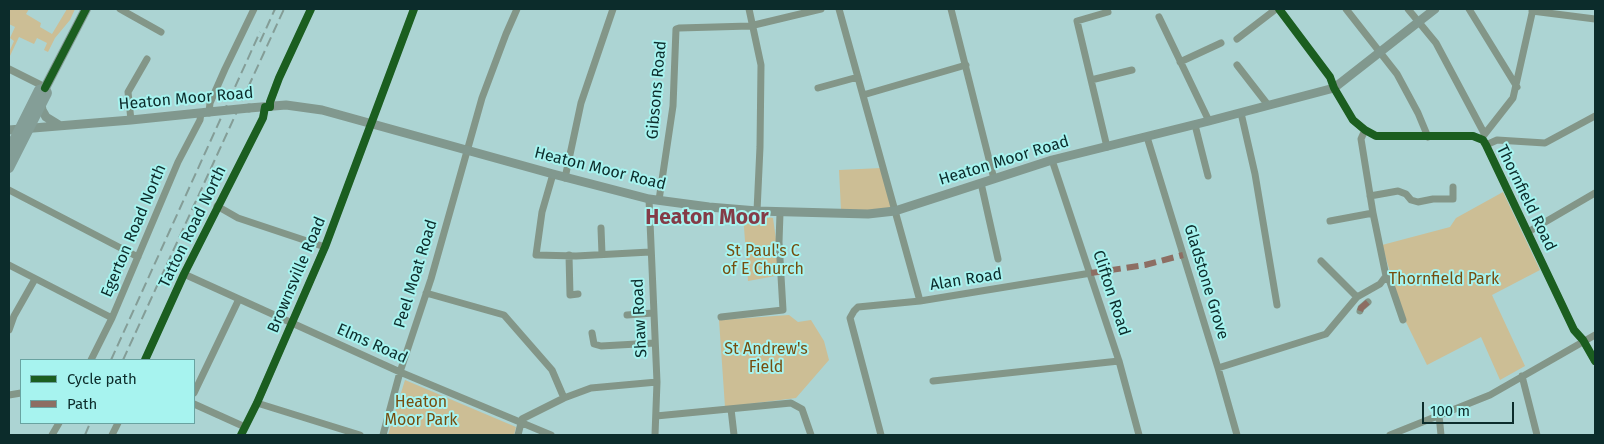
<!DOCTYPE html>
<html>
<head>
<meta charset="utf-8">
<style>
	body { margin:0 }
	#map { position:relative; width:1604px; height:444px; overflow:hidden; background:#acd4d3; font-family:"Fira Sans",sans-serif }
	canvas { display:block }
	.frame { position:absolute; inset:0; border:10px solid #0c2c2b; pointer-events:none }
	.legend { position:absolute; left:20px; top:359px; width:175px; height:65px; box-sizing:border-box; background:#a7f3ef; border:1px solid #69a3a1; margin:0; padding:6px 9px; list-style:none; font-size:15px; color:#0c2c2b }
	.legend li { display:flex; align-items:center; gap:10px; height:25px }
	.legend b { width:25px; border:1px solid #69a3a1 }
	.scale { position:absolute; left:1422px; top:402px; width:92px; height:22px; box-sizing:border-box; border:2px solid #0c2c2b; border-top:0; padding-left:6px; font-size:15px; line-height:18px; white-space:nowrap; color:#0c2c2b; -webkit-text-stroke:4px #a7f3ef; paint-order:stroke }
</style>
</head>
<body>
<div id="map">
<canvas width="1604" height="444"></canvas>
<div class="frame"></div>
<ul class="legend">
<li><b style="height:6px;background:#1b5e20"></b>Cycle path</li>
<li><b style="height:6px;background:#8d6e63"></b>Path</li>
</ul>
<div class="scale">100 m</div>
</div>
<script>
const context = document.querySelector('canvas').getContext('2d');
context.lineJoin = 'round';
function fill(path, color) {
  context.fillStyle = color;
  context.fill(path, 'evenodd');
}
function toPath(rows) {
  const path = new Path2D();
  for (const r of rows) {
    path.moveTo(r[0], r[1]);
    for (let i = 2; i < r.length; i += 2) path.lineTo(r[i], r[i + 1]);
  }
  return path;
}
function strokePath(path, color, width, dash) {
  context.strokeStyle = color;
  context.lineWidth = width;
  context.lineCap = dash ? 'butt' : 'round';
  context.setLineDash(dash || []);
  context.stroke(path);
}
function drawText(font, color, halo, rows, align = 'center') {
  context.font = font + ' "Fira Sans",sans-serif';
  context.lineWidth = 4;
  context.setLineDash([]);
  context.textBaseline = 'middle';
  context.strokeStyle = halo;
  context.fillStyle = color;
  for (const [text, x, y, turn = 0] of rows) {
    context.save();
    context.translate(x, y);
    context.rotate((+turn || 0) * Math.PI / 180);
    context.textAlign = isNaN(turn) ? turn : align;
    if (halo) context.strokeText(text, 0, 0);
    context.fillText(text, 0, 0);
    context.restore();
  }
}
fill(toPath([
	[9,9,29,9,26,14,41,23,40,27,52,34,67,9,75,9,70,20,55,38,48,52,44,50,47,43,37,38,34,44,19,37,9,58,9,52,14,41,10,38,15,27,9,24],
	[881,168,892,209,857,212,841,210,839,170],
	[1503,192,1540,270,1492,295,1525,366,1500,380,1481,337,1427,365,1403,316,1382,245,1450,227,1456,218],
	[743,214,773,218,781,275,748,281],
	[789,315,798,322,811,320,824,341,829,360,796,398,725,407,719,320],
	[405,380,516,427,514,435,388,435]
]), '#ccbe95');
strokePath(toPath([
	[120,9,161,32],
	[749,9,761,65,760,147,757,211],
	[839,9,920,301],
	[951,9,994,179],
	[1279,9,1330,77,1334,88,1353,120,1365,130,1376,136,1473,136,1483,140,1486,145,1574,330,1583,340,1595,361],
	[1346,9,1397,74,1418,113,1428,137],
	[1408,9,1436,43,1484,133],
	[1469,9,1517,87],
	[1532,11,1595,19],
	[1159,17,1209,121],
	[1237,39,1276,9],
	[1180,62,1221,43],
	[1237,65,1268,105],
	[9,69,45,87],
	[1091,80,1132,70],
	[818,88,858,77],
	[863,95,966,65],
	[270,107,270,102,279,78,311,9],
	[209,112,210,103,225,69,254,9],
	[1241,113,1255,174,1277,305],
	[131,120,128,92,147,59],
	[1195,125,1208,176],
	[1365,130,1361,139,1373,213,1386,276,1390,282,1403,320],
	[1484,135,1513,98,1533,9],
	[1147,137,1218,368,1237,435],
	[1486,145,1497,140,1545,143,1595,116],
	[1107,147,1077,21,1108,12],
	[1052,160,1119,361,1139,435],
	[553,174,542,212,536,255,576,256,650,252],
	[565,178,581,103,613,9],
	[981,183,998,259],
	[9,190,138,257],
	[1370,196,1398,191,1406,194,1411,200,1418,202,1433,199,1453,199,1453,187],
	[649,199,657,382,655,435],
	[659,200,673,106,676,29,679,28,750,26,821,9],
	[217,206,238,218,325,247],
	[1330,221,1373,213],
	[601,228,602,254],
	[1528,232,1595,193],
	[569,255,570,295,578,294],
	[1321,261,1357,297],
	[9,265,112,318],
	[184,274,400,372,551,435],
	[426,293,504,315,552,370,564,398],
	[1360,311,1361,308,1368,302],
	[627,315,653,313],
	[721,317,783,310,779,242,780,213],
	[9,330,14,316,35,279],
	[592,333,594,344,601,346,655,343],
	[91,360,112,318,178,162,200,120,201,113],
	[145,360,184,274,263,118,265,107],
	[1218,368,1326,334,1357,297,1380,284,1386,276],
	[1522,376,1537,435],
	[933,381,1119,361],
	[194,393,239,299],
	[9,395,21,393],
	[257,403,360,435],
	[194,404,245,427],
	[731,409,734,435],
	[1439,415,1441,435],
	[656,416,791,403,802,409,811,435],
	[52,435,59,423],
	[112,435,118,423],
	[241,435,257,403,325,247,414,9],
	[383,435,400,372,431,279,482,98,506,34,517,9],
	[518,435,522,419,564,398,591,388,657,382],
	[881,435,850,318,854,311,858,307,920,301,1091,273],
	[1390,435,1490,395,1595,335]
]), '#839688', 7);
strokePath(toPath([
	[41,104,42,110,46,117,59,125],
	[249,108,286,105,322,110,553,174,649,199,709,207,757,211,868,214,895,211,1052,160,1209,121,1334,88,1435,9],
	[9,130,131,120,209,112]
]), '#81988e', 9);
strokePath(toPath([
	[9,150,39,90,45,88,86,9],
	[9,168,47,93,45,88]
]), '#849e97', 10);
strokePath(toPath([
	[260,42,275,9],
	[111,360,260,32],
	[123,360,284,9],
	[85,435,90,423]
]), '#849d97', 2, [10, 5]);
strokePath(toPath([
	[209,112,249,108]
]), '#81988e', 9);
strokePath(toPath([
	[1091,273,1145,265,1183,255],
	[1360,311,1361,308,1368,302]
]), '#8d6e63', 6, [12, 6]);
strokePath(toPath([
	[1279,9,1330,77,1334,88,1353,120,1365,130,1376,136,1473,136,1483,140,1486,145,1574,330,1583,340,1595,361],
	[45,88,86,9],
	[145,360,184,274,263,118,265,107,270,107,270,102,279,78,311,9],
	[241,435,257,403,325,247,414,9]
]), '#1b5e20', 8);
drawText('16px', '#0c2c2b', '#a7f3ef', [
	["Gibsons Road",657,90,-85],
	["Heaton Moor Road",186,99,-5],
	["Heaton Moor Road",1004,161,-17],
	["Heaton Moor Road",600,169,14],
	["Thornfield Road",1526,198,64],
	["Tatton Road North",193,227,-64],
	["Egerton Road North",134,231,-67],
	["Peel Moat Road",416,274,-73],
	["Brownsville Road",297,275,-67],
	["Alan Road",966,280,-9],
	["Gladstone Grove",1206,282,73],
	["Clifton Road",1111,293,72],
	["Shaw Road",640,318,-93],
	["Elms Road",372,344,24]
]);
drawText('16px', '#764d0f', '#a7f3ef', [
	["St Paul's C",763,252],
	["of E Church",763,270],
	["Thornfield Park",1444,280],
	["St Andrew's",766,350],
	["Field",766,368],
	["Heaton",421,403],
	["Moor Park",421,421]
]);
drawText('bold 21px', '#843b47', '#a7f3ef', [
	["Heaton Moor",707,218]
]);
</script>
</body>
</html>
